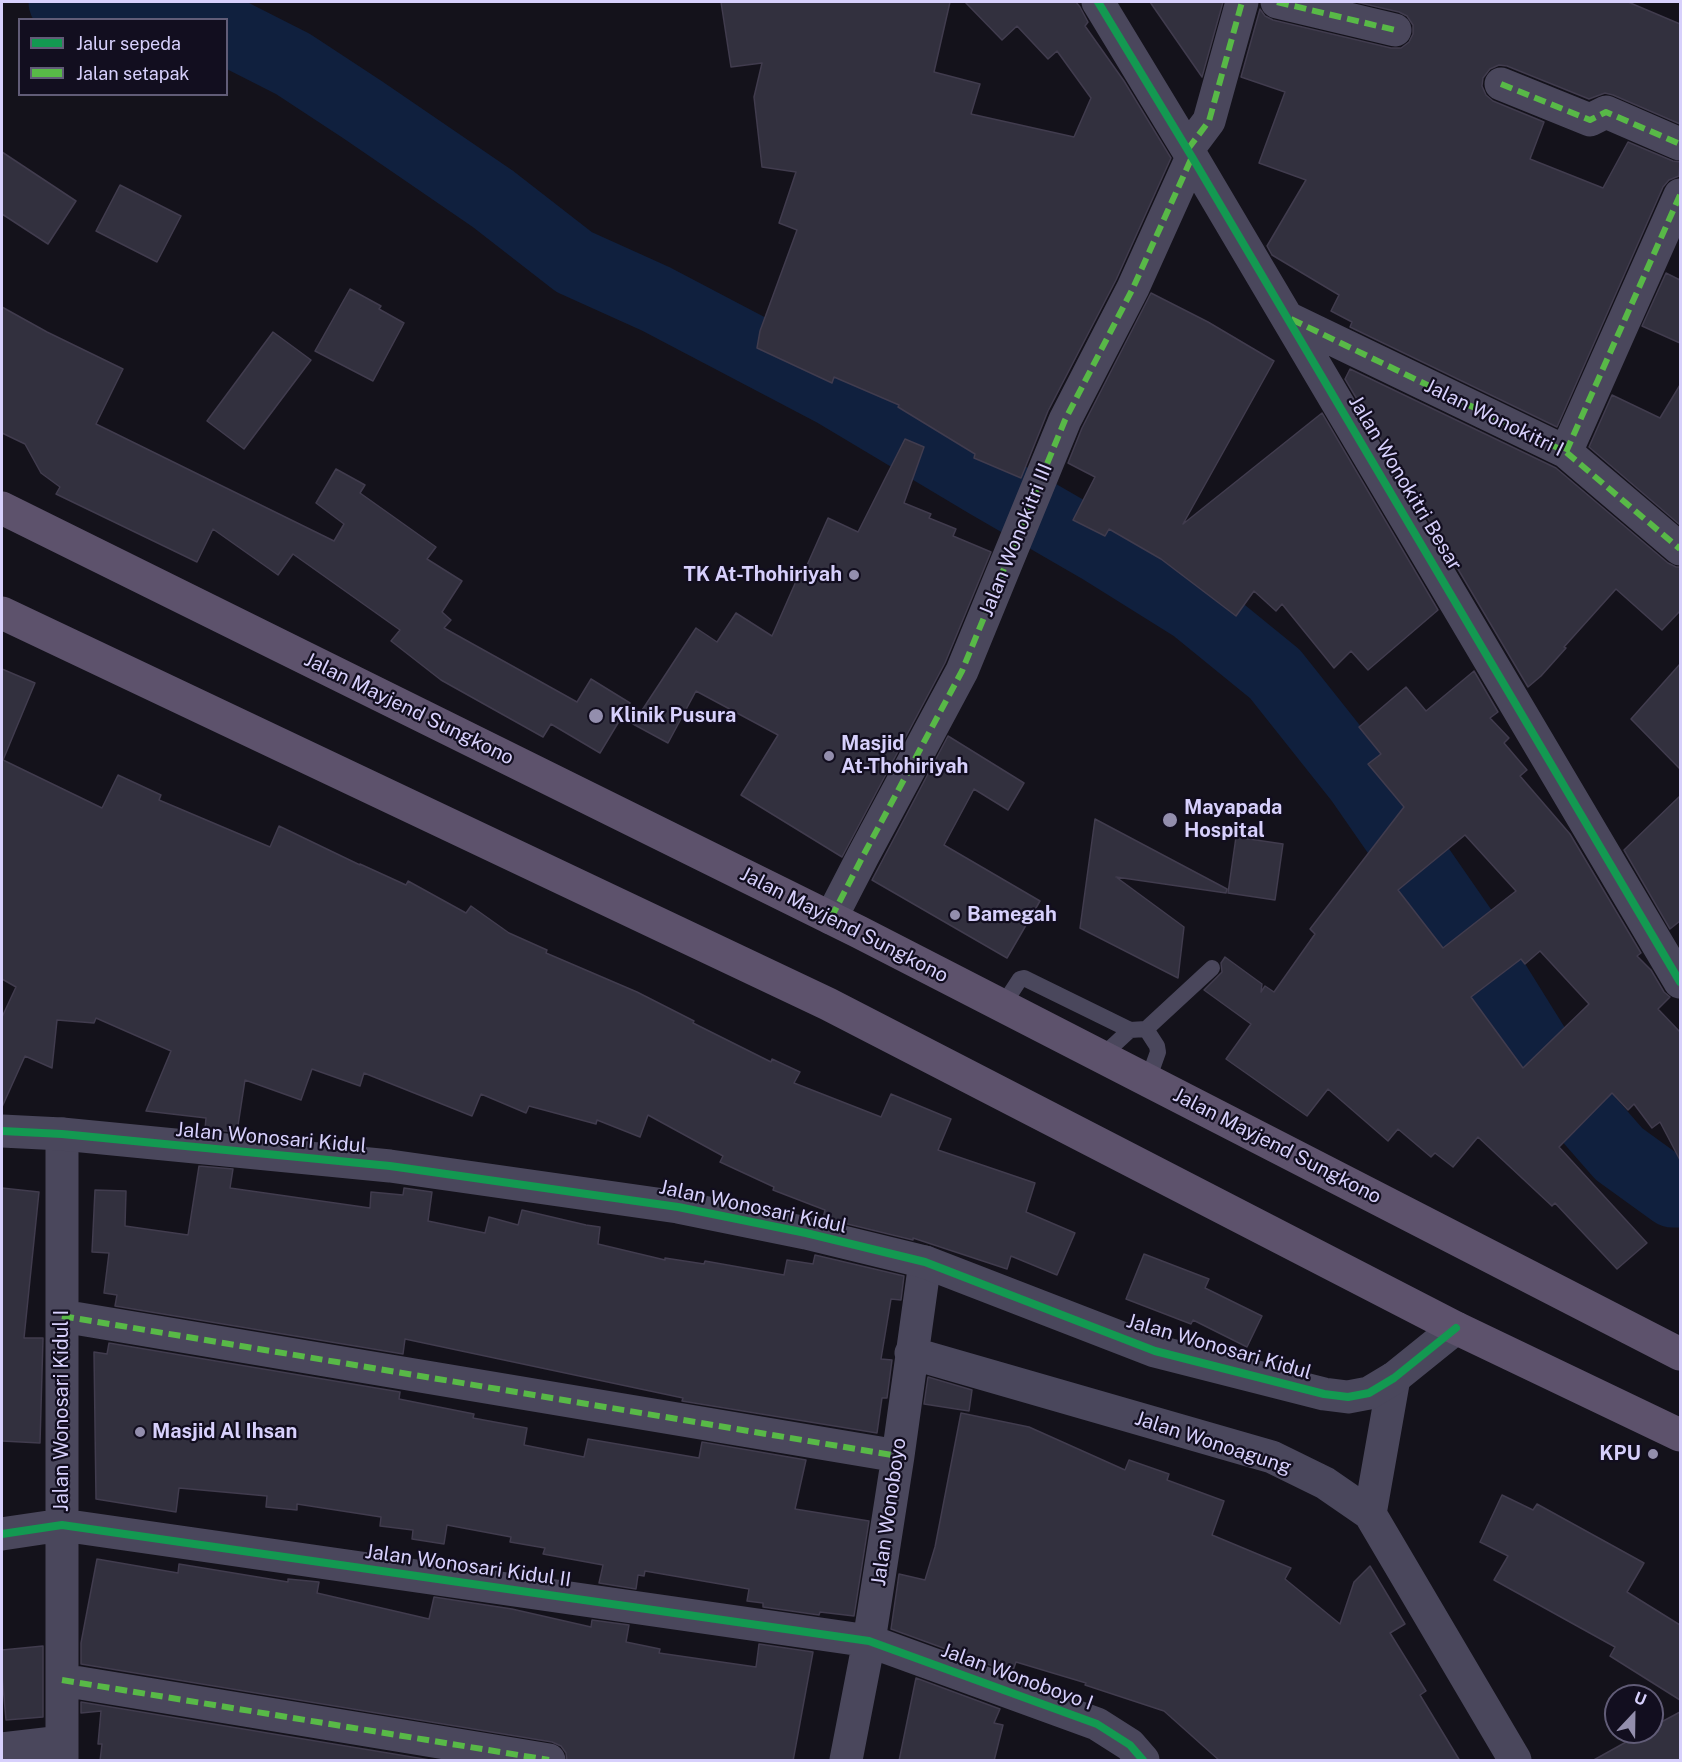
<!DOCTYPE html>
<html>
<head>
<meta charset="utf-8">
<style>
	body { margin:0 }
	#map { position:relative; width:1682px; height:1762px; overflow:hidden; background:#14121b; font-family:"Public Sans",sans-serif }
	canvas { display:block }
	.frame { position:absolute; inset:0; border:3px solid #d7d0fc; pointer-events:none }
	.legend { position:absolute; left:18px; top:18px; width:210px; height:78px; box-sizing:border-box; background:#120e1f; border:2px solid #615c77; margin:0; padding:8px 10px; list-style:none; font-size:18px; color:#d7d0fc }
	.legend li { display:flex; align-items:center; gap:12px; height:30px }
	.legend b { width:30px; border:2px solid #615c77 }
	.north { position:absolute; left:1604px; top:1684px; width:60px; height:60px; box-sizing:border-box; background:#120e1f; border:2px solid #615c77; border-radius:50%; rotate:22deg; font-size:16px; font-weight:700; line-height:24px; text-align:center; color:#d7d0fc }
	.north::after { content:''; display:block; margin:auto; width:21px; height:27px; background:#938ead; clip-path:polygon(50% 0,100% 100%,50% 72%,0 100%) }
</style>
</head>
<body>
<div id="map">
<canvas width="1682" height="1762"></canvas>
<div class="frame"></div>
<ul class="legend">
<li><b style="height:8px;background:#139951"></b>Jalur sepeda</li>
<li><b style="height:8px;background:#58b947"></b>Jalan setapak</li>
</ul>
<div class="north">U</div>
</div>
<script>
const context = document.querySelector('canvas').getContext('2d');
context.lineJoin = 'round';
function toPath(rows) {
  const path = new Path2D();
  for (const r of rows) {
    path.moveTo(r[0], r[1]);
    for (let i = 2; i < r.length; i += 2) path.lineTo(r[i], r[i + 1]);
  }
  return path;
}
function strokePath(path, color, width, dash) {
  context.strokeStyle = color;
  context.lineWidth = width;
  context.lineCap = dash ? 'butt' : 'round';
  context.setLineDash(dash || []);
  context.stroke(path);
}
function fill(path, color) {
  context.fillStyle = color;
  context.fill(path, 'evenodd');
}
function drawText(font, color, halo, rows, align = 'center') {
  context.font = font + ' "Public Sans",sans-serif';
  context.lineWidth = 4.5;
  context.setLineDash([]);
  context.textBaseline = 'middle';
  context.strokeStyle = halo;
  context.fillStyle = color;
  for (const [text, x, y, turn = 0] of rows) {
    context.save();
    context.translate(x, y);
    context.rotate((+turn || 0) * Math.PI / 180);
    context.textAlign = isNaN(turn) ? turn : align;
    if (halo) context.strokeText(text, 0, 0);
    context.fillText(text, 0, 0);
    context.restore();
  }
}
strokePath(toPath([
	[63,2,69,3,196,13,207,20],
	[226,30,293,64,363,110,493,199,574,262,656,299,833,392,987,484,1098,548,1194,608,1275,674,1360,781,1464,931,1563,1090,1619,1154,1673,1193,1680,1193]
]), '#10203e', 69);
const building = toPath([
	[721,2,950,2,934,72,980,84,971,114,1074,137,1091,98,1057,51,1048,59,1017,26,1002,40,965,2,1076,2,1080,7,1088,22,1085,26,1124,81,1171,158,1116,280,1048,411,1021,478,974,458,975,454,898,407,899,405,834,377,832,383,757,348,760,331,797,230,779,223,796,172,762,167,754,97,762,63,731,67,721,2],
	[1150,2,1223,2,1202,77,1177,41,1150,2],
	[1356,2,1628,2,1680,24,1680,124,1613,95,1605,93,1589,99,1507,66,1499,65,1490,69,1483,78,1482,86,1486,95,1493,101,1544,122,1530,159,1603,188,1628,142,1673,161,1680,162,1679,176,1669,180,1663,187,1557,427,1350,327,1352,322,1331,311,1339,295,1272,255,1267,246,1306,180,1259,163,1285,92,1241,77,1260,9,1265,16,1273,20,1391,48,1401,48,1409,42,1413,34,1413,25,1407,16,1399,12,1356,2],
	[2,152,76,201,48,244,2,214,2,152],
	[120,185,181,216,157,262,96,231,120,185],
	[1666,273,1680,280,1680,343,1642,326,1666,273],
	[350,289,381,306,379,309,404,323,373,381,315,351,350,289],
	[1151,293,1208,322,1274,361,1183,524,1322,413,1438,610,1368,670,1351,651,1334,668,1282,604,1276,611,1254,591,1236,616,1161,559,1109,529,1105,536,1073,520,1095,477,1068,463,1082,428,1151,293],
	[2,307,47,332,123,369,96,424,334,541,344,524,316,503,336,469,365,485,360,493,436,547,427,559,462,581,442,612,451,620,444,628,577,702,591,679,630,703,600,753,551,724,543,737,441,680,391,641,400,630,293,554,278,575,213,529,197,562,56,494,60,487,41,473,25,444,2,433,2,307],
	[273,332,311,360,244,449,207,421,273,332],
	[1350,369,1556,468,1668,563,1676,567,1680,567,1680,611,1662,630,1616,589,1564,647,1566,648,1541,676,1528,687,1345,379,1350,369],
	[1680,385,1680,525,1589,447,1612,395,1660,418,1680,385],
	[905,439,924,447,904,503,931,514,929,518,956,529,953,536,991,552,945,663,842,857,741,795,778,735,696,691,668,743,633,724,696,628,717,642,736,613,772,636,797,579,800,581,828,518,858,532,905,439],
	[1680,664,1680,769,1631,719,1680,664],
	[2,669,35,683,3,760,102,808,118,775,161,795,159,800,270,847,279,826,360,865,360,864,406,885,408,881,466,913,471,906,509,933,547,950,546,953,637,992,694,1021,693,1023,771,1062,772,1059,800,1072,794,1083,881,1117,891,1094,951,1119,938,1150,1035,1183,1026,1212,1075,1233,1057,1275,1011,1256,1007,1269,913,1238,913,1240,823,1218,825,1210,773,1190,774,1187,720,1162,723,1156,648,1115,640,1137,597,1120,596,1124,529,1106,526,1113,481,1094,472,1116,364,1073,360,1086,312,1069,301,1100,245,1080,237,1132,205,1129,206,1118,146,1111,171,1051,96,1018,94,1023,57,1020,52,1068,25,1056,2,1107,2,1017,16,987,2,979,2,669],
	[1474,671,1498,712,1490,718,1509,738,1504,743,1527,770,1520,776,1570,834,1641,953,1637,956,1651,970,1664,992,1670,997,1658,1009,1680,1032,1680,1160,1660,1122,1652,1128,1634,1104,1628,1110,1612,1093,1559,1147,1647,1243,1617,1269,1555,1203,1552,1206,1478,1137,1453,1167,1435,1153,1431,1157,1398,1129,1388,1141,1328,1089,1307,1116,1226,1059,1251,1024,1204,990,1222,972,1221,963,1225,957,1262,984,1261,992,1265,986,1274,992,1315,934,1310,929,1404,807,1368,764,1381,754,1359,727,1406,687,1426,711,1474,671],
	[1465,835,1516,891,1443,948,1398,890,1465,835],
	[1540,951,1589,1004,1523,1068,1471,997,1521,959,1525,964,1540,951],
	[948,736,1024,783,1008,810,974,789,944,845,1040,901,1007,958,872,880,948,736],
	[1680,796,1680,921,1670,929,1624,850,1680,796],
	[1095,819,1227,889,1226,893,1116,877,1184,927,1178,978,1080,928,1095,819],
	[1236,837,1283,844,1275,900,1228,893,1236,837],
	[199,1166,233,1169,230,1188,370,1208,371,1192,403,1195,404,1188,432,1192,428,1221,485,1233,489,1217,518,1225,522,1210,586,1225,600,1227,598,1244,665,1260,665,1258,704,1264,705,1261,784,1275,787,1260,813,1264,815,1255,904,1276,901,1300,891,1299,881,1359,892,1360,887,1398,882,1398,877,1433,682,1401,683,1398,405,1339,403,1354,115,1306,117,1295,104,1293,109,1253,92,1252,95,1190,126,1191,125,1226,188,1235,199,1166],
	[2,1188,39,1192,24,1338,43,1338,40,1443,2,1441,2,1188],
	[1144,1254,1209,1279,1205,1288,1262,1316,1247,1347,1193,1320,1191,1324,1126,1299,1144,1254],
	[109,1343,400,1392,399,1399,474,1414,473,1418,527,1428,524,1445,584,1457,588,1439,699,1458,702,1442,806,1460,795,1509,869,1521,854,1616,820,1612,819,1615,763,1607,763,1603,747,1601,749,1589,645,1571,644,1576,638,1575,636,1589,599,1583,603,1565,543,1554,545,1548,510,1542,511,1537,447,1525,444,1544,412,1539,413,1530,380,1526,381,1517,297,1504,297,1510,266,1507,267,1496,179,1488,176,1512,96,1499,94,1352,107,1354,109,1343],
	[928,1377,972,1390,969,1411,924,1404,928,1377],
	[961,1413,1029,1427,1125,1470,1129,1460,1169,1474,1167,1480,1224,1501,1212,1535,1291,1568,1285,1579,1340,1624,1354,1582,1370,1566,1405,1624,1390,1633,1426,1691,1420,1695,1460,1761,1220,1761,1164,1711,1085,1685,1086,1683,1016,1662,1012,1673,891,1629,899,1574,925,1580,935,1547,961,1413],
	[1502,1495,1533,1510,1537,1504,1644,1563,1627,1592,1680,1625,1680,1700,1610,1656,1615,1647,1494,1580,1508,1556,1480,1542,1502,1495],
	[97,1559,178,1573,179,1564,288,1582,288,1579,319,1582,317,1593,429,1619,434,1597,512,1609,591,1627,592,1620,629,1625,626,1642,660,1649,659,1653,756,1667,759,1644,813,1652,793,1761,567,1761,566,1753,561,1746,552,1742,81,1664,81,1643,97,1559],
	[43,1646,43,1717,6,1720,2,1675,2,1650,43,1646],
	[916,1678,1000,1709,994,1723,1003,1725,994,1761,899,1761,916,1678],
	[81,1702,436,1761,100,1761,102,1744,98,1744,101,1711,81,1713,81,1702],
	[1680,1712,1680,1761,1592,1761,1644,1732,1652,1732,1652,1727,1680,1712]
]);
fill(building, '#32303e');
strokePath(building, '#413c4e', 1.5);
strokePath(toPath([
	[1003,1005,1020,979,1024,978,1130,1030,1146,1029,1212,968],
	[1146,1029,1157,1046,1158,1052,1148,1080],
	[1102,1056,1130,1030]
]), '#4a475c', 16);
strokePath(toPath([
	[1098,2,1192,157,1680,982],
	[1277,2,1395,30],
	[1501,84,1590,120,1606,112,1680,144],
	[1188,149,1209,121,1242,2],
	[1288,318,1566,452,1680,549],
	[1566,452,1680,195],
	[831,918,863,856,962,671,1065,420,1133,288,1192,157],
	[62,1134,62,1760],
	[62,1316,898,1456],
	[911,1353,1272,1457,1325,1483,1370,1514,1515,1760],
	[1370,1514,1394,1378],
	[2,1534,62,1525,869,1641,1097,1724,1130,1745,1143,1760],
	[62,1680,549,1760],
	[2,1749,62,1742],
	[846,1760,869,1641,898,1456,925,1262]
]), '#4a475c', 33);
strokePath(toPath([
	[2,1131,62,1134,390,1166,678,1207,806,1233,925,1262,1155,1351,1324,1394,1348,1397,1369,1393,1394,1378,1456,1328]
]), '#4a475c', 33);
strokePath(toPath([
	[2,508,859,932,1680,1354],
	[2,613,828,1004,1456,1328,1680,1435]
]), '#5d526c', 33);
strokePath(toPath([
	[1277,2,1395,30],
	[1501,84,1590,120,1606,112,1680,144],
	[1188,149,1209,121,1242,2],
	[1291,319,1566,452,1680,549],
	[1566,452,1680,195],
	[831,918,863,856,962,671,1065,420,1133,288,1192,157],
	[62,1316,898,1456],
	[62,1680,549,1760]
]), '#58b947', 6, [12, 6]);
strokePath(toPath([
	[1098,2,1192,157,1680,982],
	[2,1131,62,1134,390,1166,678,1207,806,1233,925,1262,1155,1351,1324,1394,1348,1397,1369,1393,1394,1378,1456,1328],
	[2,1534,62,1525,869,1641,1097,1724,1130,1745,1143,1760]
]), '#139951', 8);
for (const [x, y, r, color] of [
	[854,575,6,"#938ead"],
	[596,716,8,"#938ead"],
	[829,756,6,"#938ead"],
	[1170,820,8,"#938ead"],
	[955,915,6,"#938ead"],
	[140,1432,6,"#938ead"],
	[1653,1454,6,"#938ead"]
]) {
  const dot = new Path2D();
  dot.arc(x, y, r, 0, 2 * Math.PI);
  context.fillStyle = color;
  context.fill(dot);
  strokePath(dot, '#120e1f', 2);
}
drawText('20px', '#d7d0fc', '#120e1f', [
	["Jalan Wonokitri I",1494,418,26],
	["Jalan Wonokitri Besar",1405,483,59],
	["Jalan Wonokitri III",1016,540,-68],
	["Jalan Mayjend Sungkono",409,709,26],
	["Jalan Mayjend Sungkono",844,925,27],
	["Jalan Wonosari Kidul",271,1138,5],
	["Jalan Mayjend Sungkono",1277,1146,27],
	["Jalan Wonosari Kidul",753,1207,12],
	["Jalan Wonosari Kidul",1219,1347,16],
	["Jalan Wonosari Kidul I",62,1411,-90],
	["Jalan Wonoagung",1213,1443,18],
	["Jalan Wonoboyo",889,1512,-82],
	["Jalan Wonosari Kidul II",468,1566,8],
	["Jalan Wonoboyo I",1017,1677,20]
]);
drawText('bold 20px', '#d7d0fc', '#120e1f', [
	["TK At-Thohiriyah",842,575,"right"],
	["Klinik Pusura",610,716],
	["Masjid",841,744],
	["At-Thohiriyah",841,767],
	["Mayapada",1184,808],
	["Hospital",1184,831],
	["Bamegah",967,915],
	["Masjid Al Ihsan",152,1432],
	["KPU",1641,1454,"right"]
], 'left');
</script>
</body>
</html>
